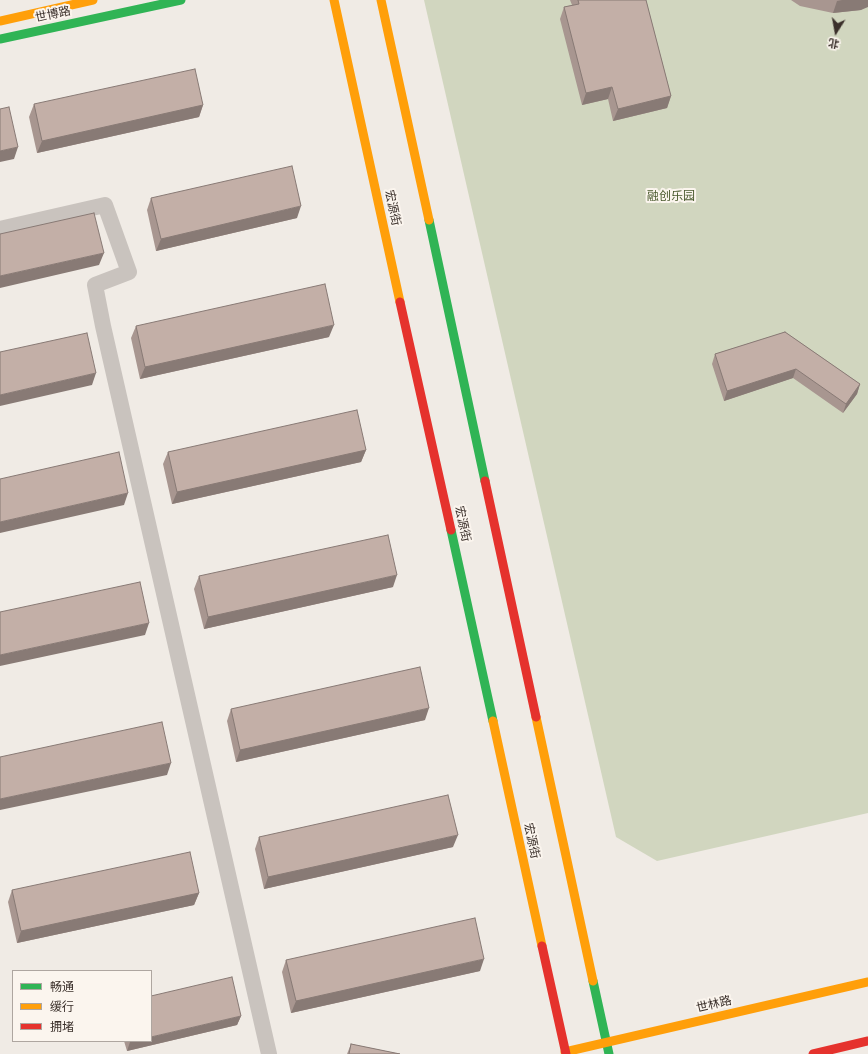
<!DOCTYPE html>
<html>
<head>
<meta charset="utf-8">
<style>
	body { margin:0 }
	#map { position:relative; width:868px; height:1054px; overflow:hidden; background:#f0ebe5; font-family:Poppins,"Noto Sans SC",sans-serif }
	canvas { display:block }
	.legend { position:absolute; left:12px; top:970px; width:140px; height:72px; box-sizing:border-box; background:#fbf5ee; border:1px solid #aea6a0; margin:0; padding:5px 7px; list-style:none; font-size:12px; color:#3b302b }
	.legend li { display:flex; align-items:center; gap:8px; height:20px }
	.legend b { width:20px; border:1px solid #aea6a0 }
	.north { position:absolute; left:816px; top:12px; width:40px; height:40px; -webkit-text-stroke:3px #fbf5ee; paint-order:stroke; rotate:191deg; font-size:11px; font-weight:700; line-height:16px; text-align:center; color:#3b302b }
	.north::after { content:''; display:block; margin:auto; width:14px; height:18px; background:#3b302b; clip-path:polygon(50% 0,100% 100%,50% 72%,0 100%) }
</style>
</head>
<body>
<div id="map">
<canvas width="868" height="1054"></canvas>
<ul class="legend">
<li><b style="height:5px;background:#30b455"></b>畅通</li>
<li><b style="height:5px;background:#ff9f0a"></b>缓行</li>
<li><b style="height:5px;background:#e5322d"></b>拥堵</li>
</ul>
<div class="north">北</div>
</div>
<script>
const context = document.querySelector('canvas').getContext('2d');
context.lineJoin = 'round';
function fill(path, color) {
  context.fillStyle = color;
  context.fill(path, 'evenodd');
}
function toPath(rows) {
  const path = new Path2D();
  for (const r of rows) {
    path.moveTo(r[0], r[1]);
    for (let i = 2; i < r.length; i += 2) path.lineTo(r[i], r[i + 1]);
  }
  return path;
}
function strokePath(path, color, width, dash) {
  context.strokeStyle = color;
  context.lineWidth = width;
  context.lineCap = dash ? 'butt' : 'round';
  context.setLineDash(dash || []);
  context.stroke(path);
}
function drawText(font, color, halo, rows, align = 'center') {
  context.font = font + ' Poppins,"Noto Sans SC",sans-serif';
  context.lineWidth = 4;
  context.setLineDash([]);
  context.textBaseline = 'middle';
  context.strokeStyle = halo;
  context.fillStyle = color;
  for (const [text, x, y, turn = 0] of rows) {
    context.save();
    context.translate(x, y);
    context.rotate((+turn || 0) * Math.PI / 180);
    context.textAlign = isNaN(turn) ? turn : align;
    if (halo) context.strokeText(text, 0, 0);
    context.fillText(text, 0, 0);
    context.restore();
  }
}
fill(toPath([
	[424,0,868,0,868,813,657,861,616,837]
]), '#d1d6bf');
strokePath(toPath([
	[0,229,105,205,129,272,95,285,103,326,269,1054]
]), '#c9c3be', 16);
strokePath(toPath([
	[0,39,181,0],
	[429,220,485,481],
	[451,530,493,721],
	[593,981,609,1054]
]), '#30b455', 9);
strokePath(toPath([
	[334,0,400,302],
	[381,0,429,220],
	[0,21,93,0],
	[536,717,593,981],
	[493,721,542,946],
	[565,1052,868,982]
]), '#ff9f0a', 9);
strokePath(toPath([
	[400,302,451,530],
	[485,481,536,717],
	[542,946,566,1054],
	[813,1054,868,1041]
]), '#e5322d', 9);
fill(toPath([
	[570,0,646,0,671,96,667,108,613,121,608,99,582,105,560,19,564,7,572,5],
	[791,0,868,0,861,10,833,13,800,6],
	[34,104,203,105,199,117,37,153,29,117],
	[151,198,297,218,156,251,147,210],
	[136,326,329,337,140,379,131,338],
	[785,332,860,384,857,394,843,413,793,378,724,401,712,364,715,354],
	[366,450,361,462,172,504,163,464,168,452],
	[199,576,393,587,204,629,194,589],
	[231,709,425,720,236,762,227,721],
	[259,837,453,847,264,889,255,849],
	[12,890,199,893,194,905,17,943,8,902],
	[286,960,480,971,291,1013,282,972],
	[241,1016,237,1025,127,1051,124,1041,151,1041],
	[351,1044,400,1054,347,1054]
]), '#a89690');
fill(toPath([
	[842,0,868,0,868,7,861,10,833,13,837,1],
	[612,87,608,99,582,105,586,93],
	[671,96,667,108,613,121,618,109],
	[203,105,199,117,37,153,42,141],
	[18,147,14,159,0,162,0,151],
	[301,206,297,218,156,251,161,239],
	[104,253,99,265,0,288,0,276],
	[334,325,329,337,140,379,145,367],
	[796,369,793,378,724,401,727,391],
	[96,373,92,385,0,406,0,395],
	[860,384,857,394,843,413,846,404],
	[366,450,361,462,172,504,177,492],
	[128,493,124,505,0,533,0,522],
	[397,575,393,587,204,629,208,617],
	[149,623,145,635,0,666,0,655],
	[429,708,425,720,236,762,240,750],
	[171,763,167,775,0,810,0,799],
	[458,835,453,847,264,889,268,877],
	[199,893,194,905,17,943,21,931],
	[484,959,480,971,291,1013,296,1001],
	[241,1016,237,1025,127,1051,130,1042,134,1041,151,1041,151,1037]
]), '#887a75');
const building = toPath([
	[578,0,646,0,671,96,618,109,612,87,586,93,564,7,579,4,578,0],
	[195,69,203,105,42,141,34,104,195,69],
	[9,107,18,147,0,151,0,109,9,107],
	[292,166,301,206,161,239,151,198,292,166],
	[94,213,104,253,0,276,0,234,94,213],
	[325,284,334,325,145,367,136,326,325,284],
	[785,332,860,384,846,404,796,369,727,391,715,354,785,332],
	[87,333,96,373,0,395,0,352,87,333],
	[357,410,366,450,177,492,168,452,357,410],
	[119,452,128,493,0,522,0,479,119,452],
	[388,535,397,575,208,617,199,576,388,535],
	[140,582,149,623,0,655,0,612,140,582],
	[420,667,429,708,240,750,231,709,420,667],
	[162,722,171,763,0,799,0,757,162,722],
	[448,795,458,835,268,877,259,837,448,795],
	[190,852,199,893,21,931,12,890,190,852],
	[475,918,484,959,296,1001,286,960,475,918],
	[232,977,241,1016,151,1037,151,996,232,977],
	[351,1044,400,1054,349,1054,351,1044]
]);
fill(building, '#c3afa7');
strokePath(building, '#887a75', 1);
drawText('12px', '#3b302b', '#fbf5ee', [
	["世博路",53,15,-12],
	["宏源街",392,208,78],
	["宏源街",462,524,78],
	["宏源街",531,841,78],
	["世林路",714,1005,-13]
]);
drawText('12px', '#4a5a2e', '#fbf5ee', [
	["融创乐园",671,197]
]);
</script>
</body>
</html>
